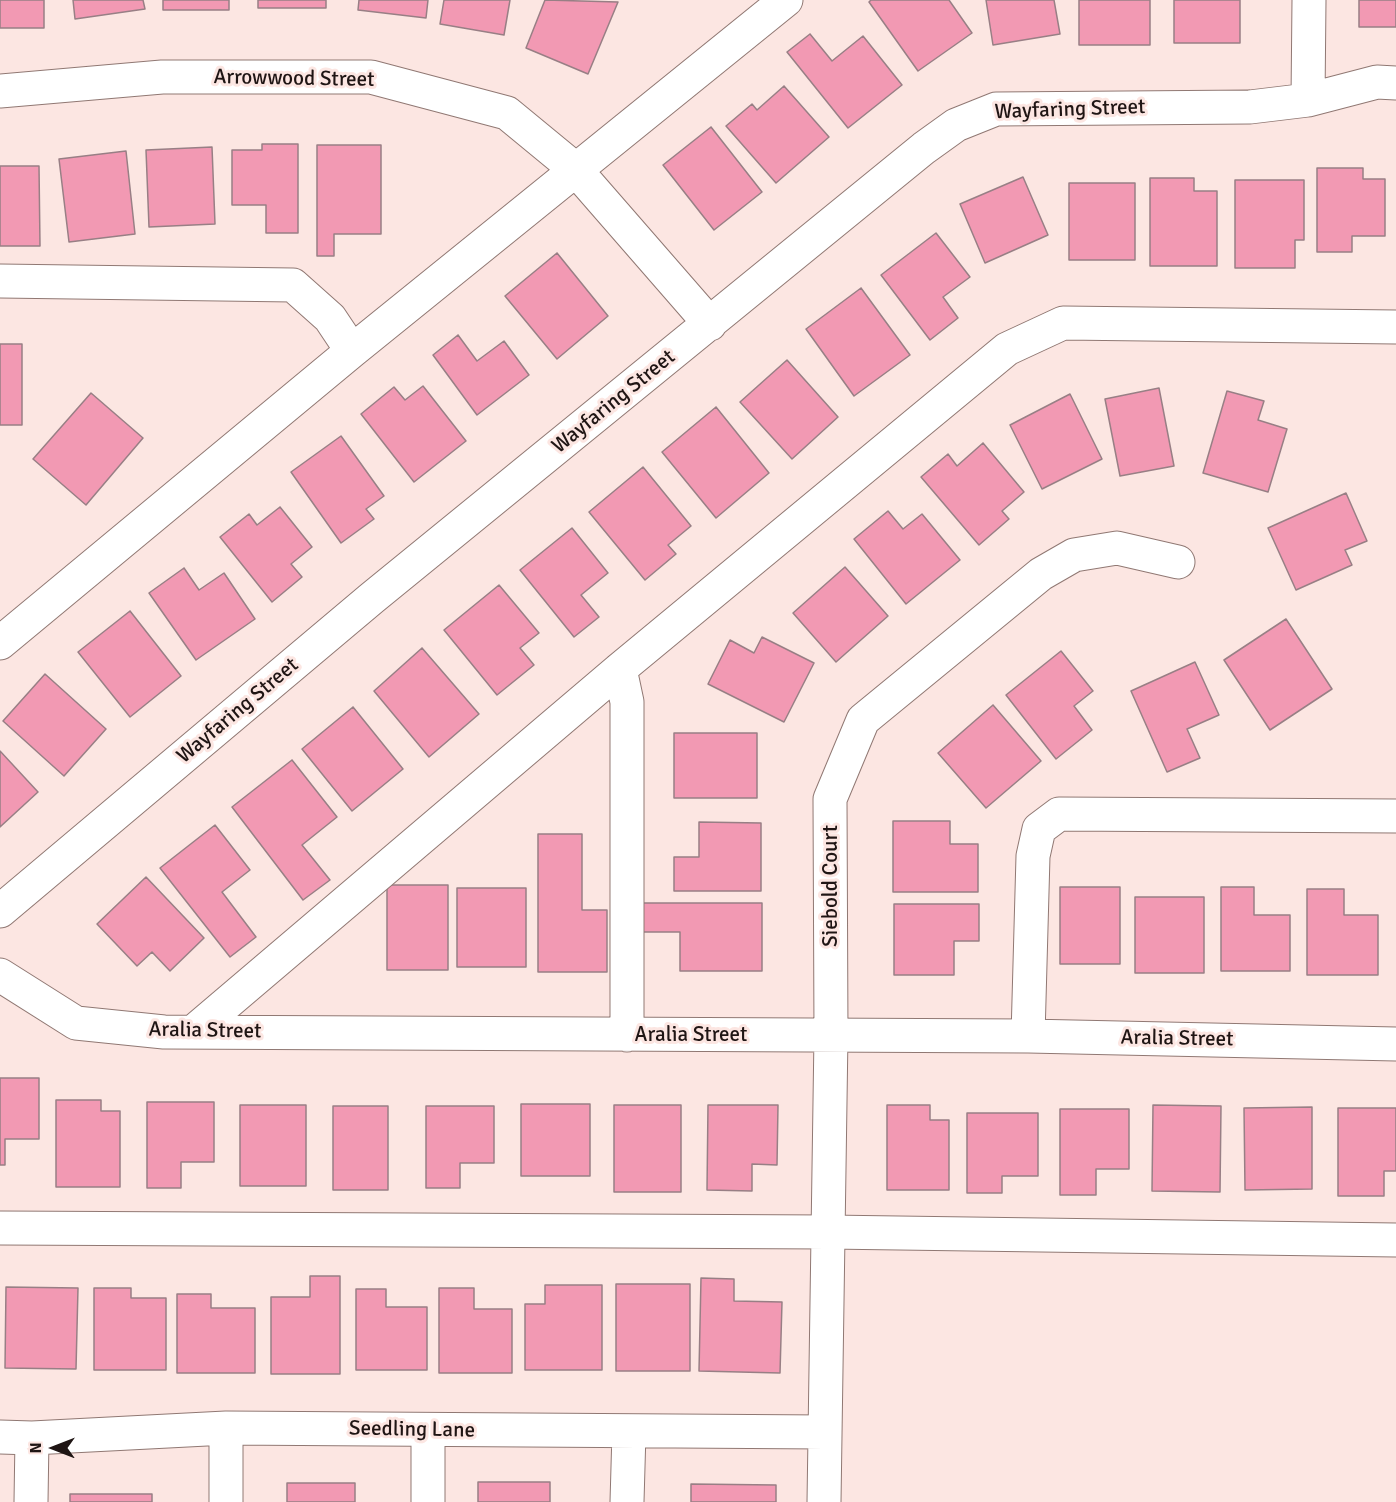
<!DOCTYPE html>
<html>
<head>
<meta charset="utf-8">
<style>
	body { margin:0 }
	#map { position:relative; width:1396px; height:1502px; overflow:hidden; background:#fce6e2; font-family:Signika,sans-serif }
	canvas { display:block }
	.north { position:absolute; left:24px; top:1418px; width:60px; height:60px; -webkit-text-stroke:4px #fce6e2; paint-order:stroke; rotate:270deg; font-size:16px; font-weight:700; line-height:24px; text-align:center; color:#1f1514 }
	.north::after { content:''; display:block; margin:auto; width:21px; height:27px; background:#1f1514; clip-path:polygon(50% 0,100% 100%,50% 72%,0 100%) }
</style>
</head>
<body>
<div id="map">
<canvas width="1396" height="1502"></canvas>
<div class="north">N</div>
</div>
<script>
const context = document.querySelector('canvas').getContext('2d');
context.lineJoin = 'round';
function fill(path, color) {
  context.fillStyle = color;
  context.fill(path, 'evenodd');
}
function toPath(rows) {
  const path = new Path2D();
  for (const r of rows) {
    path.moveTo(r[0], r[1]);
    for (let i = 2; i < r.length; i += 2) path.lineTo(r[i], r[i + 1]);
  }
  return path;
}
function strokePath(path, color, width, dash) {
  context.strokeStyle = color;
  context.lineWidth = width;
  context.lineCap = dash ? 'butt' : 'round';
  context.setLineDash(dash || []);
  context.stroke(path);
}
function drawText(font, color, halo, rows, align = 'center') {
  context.font = font + ' Signika,sans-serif';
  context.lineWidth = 6;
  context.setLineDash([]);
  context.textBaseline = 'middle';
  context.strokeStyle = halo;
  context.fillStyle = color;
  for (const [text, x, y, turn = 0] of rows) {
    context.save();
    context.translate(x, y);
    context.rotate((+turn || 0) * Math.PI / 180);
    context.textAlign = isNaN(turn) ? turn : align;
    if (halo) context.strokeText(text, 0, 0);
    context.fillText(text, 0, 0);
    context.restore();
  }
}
const building = toPath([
	[0,0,44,0,44,28,0,28,0,0],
	[73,0,143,0,145,9,75,19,73,0],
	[163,0,229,0,229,10,163,10,163,0],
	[258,0,326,0,326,8,258,8,258,0],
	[359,0,428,0,426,18,358,10,359,0],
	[444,0,510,0,504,35,440,24,444,0],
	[545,0,618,2,588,74,526,48,545,0],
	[871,0,949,0,972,33,918,71,869,2,871,0],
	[986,0,1054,0,1060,34,993,45,986,0],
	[1079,0,1150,0,1150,45,1079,45,1079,0],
	[1174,0,1240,0,1240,43,1174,43,1174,0],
	[1359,0,1396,0,1396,27,1359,27,1359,0],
	[810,34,832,61,863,36,902,85,848,128,787,52,810,34],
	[784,86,829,137,776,183,726,126,752,104,757,110,784,86],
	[711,127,762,192,714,230,663,165,711,127],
	[262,144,298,144,298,233,266,233,266,205,232,205,232,150,262,150,262,144],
	[317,145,381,145,381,234,334,234,334,256,317,256,317,145],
	[212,147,215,224,149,227,146,150,212,147],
	[126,151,135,234,69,242,59,159,126,151],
	[0,166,39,166,40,246,0,246,0,166],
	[1317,168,1363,168,1363,179,1385,179,1385,236,1352,236,1352,252,1317,252,1317,168],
	[1023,177,1048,235,985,263,960,204,1023,177],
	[1150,178,1194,178,1194,191,1217,191,1217,266,1150,266,1150,178],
	[1235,180,1304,180,1304,240,1295,240,1295,268,1235,268,1235,180],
	[1069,183,1135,183,1135,260,1069,260,1069,183],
	[936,233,970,277,943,297,958,318,930,340,881,275,936,233],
	[557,253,608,316,557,359,505,296,557,253],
	[861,288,910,355,854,396,806,329,861,288],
	[458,335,477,361,504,341,529,375,477,415,433,355,458,335],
	[0,344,22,344,22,425,0,425,0,344],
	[787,360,838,417,792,459,740,402,787,360],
	[423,386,466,441,414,482,361,414,394,387,405,400,423,386],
	[1159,388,1174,466,1120,476,1105,399,1159,388],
	[1227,391,1264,401,1258,420,1287,429,1268,492,1203,473,1227,391],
	[91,393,143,438,86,505,33,459,91,393],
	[1070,394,1102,459,1042,489,1010,425,1070,394],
	[716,407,769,473,716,518,662,452,716,407],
	[341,436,384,496,366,509,374,519,341,543,291,472,341,436],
	[983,443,1024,492,1002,511,1009,519,979,545,921,477,948,454,957,466,983,443],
	[643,467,691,526,668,545,676,554,645,580,589,512,643,467],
	[1346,493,1367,541,1345,550,1352,565,1296,590,1268,528,1346,493],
	[280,507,312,547,291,564,302,577,272,602,220,537,249,514,257,525,280,507],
	[888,511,903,529,922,514,960,560,906,604,854,539,888,511],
	[572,528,608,573,581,595,599,617,574,637,520,570,572,528],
	[845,567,888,616,836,662,793,613,845,567],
	[184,568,199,590,224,573,255,619,196,660,149,593,184,568],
	[499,585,539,633,520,648,534,665,497,695,444,630,499,585],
	[130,611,181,676,130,717,78,652,130,611],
	[1286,619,1332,689,1270,730,1224,660,1286,619],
	[762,637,814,663,784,722,708,684,730,640,754,653,762,637],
	[422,648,479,714,429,757,374,691,422,648],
	[1061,651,1093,691,1074,706,1092,730,1056,759,1006,695,1061,651],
	[1195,662,1219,715,1187,729,1200,758,1167,772,1131,691,1195,662],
	[45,674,106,729,64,776,3,721,45,674],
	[993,705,1041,761,986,808,938,753,993,705],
	[353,707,403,769,352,811,302,749,353,707],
	[674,733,757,733,757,798,674,798,674,733],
	[0,751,38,792,0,827,0,751],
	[292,760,337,817,302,845,330,880,303,900,232,807,292,760],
	[893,821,950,821,950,844,978,844,978,892,893,892,893,821],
	[699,822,761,823,761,891,674,891,674,857,699,857,699,822],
	[215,825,250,870,222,892,256,937,230,957,160,868,215,825],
	[538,834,582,834,582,910,607,910,607,972,538,972,538,834],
	[146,877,204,938,170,971,152,952,137,966,97,924,146,877],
	[387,885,448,885,448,970,387,970,387,885],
	[1060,887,1120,887,1120,964,1060,964,1060,887],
	[1221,887,1254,887,1254,915,1290,915,1290,971,1221,971,1221,887],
	[457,888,526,888,526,967,457,967,457,888],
	[1307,889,1344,889,1344,915,1378,915,1378,975,1307,975,1307,889],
	[1135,897,1204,897,1204,973,1135,973,1135,897],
	[640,903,762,903,762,971,680,971,680,932,640,932,640,903],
	[894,904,979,904,979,941,954,941,954,975,894,975,894,904],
	[0,1078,39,1078,39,1139,5,1139,5,1165,0,1165,0,1078],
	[56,1100,101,1100,101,1111,120,1111,120,1187,56,1187,56,1100],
	[147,1102,214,1102,214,1162,181,1162,181,1188,147,1188,147,1102],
	[521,1104,590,1104,590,1176,521,1176,521,1104],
	[240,1105,306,1105,306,1186,240,1186,240,1105],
	[614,1105,681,1105,681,1192,614,1192,614,1105],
	[708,1105,778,1105,777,1165,752,1164,752,1191,707,1190,708,1105],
	[887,1105,930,1105,930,1120,949,1120,949,1190,887,1190,887,1105],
	[1153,1105,1221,1106,1220,1192,1152,1191,1153,1105],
	[333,1106,388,1106,388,1190,333,1190,333,1106],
	[426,1106,494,1106,494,1163,460,1163,460,1188,426,1188,426,1106],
	[1312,1107,1312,1189,1245,1190,1244,1108,1312,1107],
	[1338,1108,1396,1108,1396,1171,1384,1171,1384,1196,1338,1196,1338,1108],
	[1060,1109,1129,1109,1129,1169,1096,1169,1096,1195,1060,1195,1060,1109],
	[967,1113,1038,1113,1038,1176,1002,1176,1002,1193,967,1193,967,1113],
	[310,1276,340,1276,340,1374,271,1374,271,1297,310,1297,310,1276],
	[701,1278,734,1279,734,1301,782,1302,780,1373,699,1371,701,1278],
	[616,1284,690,1284,690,1371,616,1371,616,1284],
	[545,1285,602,1285,602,1370,525,1370,525,1304,545,1304,545,1285],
	[6,1287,78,1288,76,1369,5,1368,6,1287],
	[94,1288,131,1288,131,1298,166,1298,166,1370,94,1370,94,1288],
	[439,1288,474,1288,474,1309,512,1309,512,1373,439,1373,439,1288],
	[356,1289,386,1289,386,1307,427,1307,427,1370,356,1370,356,1289],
	[177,1294,211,1294,211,1308,255,1308,255,1373,177,1373,177,1294],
	[478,1482,550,1482,550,1502,478,1502,478,1482],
	[287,1483,355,1483,355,1502,287,1502,287,1483],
	[691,1484,776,1485,776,1502,691,1502,691,1484],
	[70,1494,152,1494,152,1502,70,1502,70,1494]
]);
fill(building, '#f299b3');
strokePath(building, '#987f85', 1.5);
const minor = toPath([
	[0,91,162,77,371,77,507,113,575,169,710,324],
	[1308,100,1309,0],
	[0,281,293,285,330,318,352,351],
	[0,643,352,351,786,0],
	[620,669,627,702,627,1035],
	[0,911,372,598,924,148,956,125,996,109,1250,107,1308,100,1377,82,1396,83],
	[0,975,76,1023,164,1032,1028,1036,1396,1044],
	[193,1032,620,669,1007,349,1063,323,1396,327],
	[1028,1036,1033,856,1039,829,1059,814,1396,816],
	[0,1228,828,1232,1396,1240],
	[0,1437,32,1438,226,1428,825,1432],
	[31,1502,32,1438],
	[226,1502,226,1428],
	[428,1502,428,1430],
	[627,1502,629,1432],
	[824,1502,831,1035,830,799,863,720,1041,574,1074,555,1117,548,1178,562]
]);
strokePath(minor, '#907873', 35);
strokePath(minor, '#fff', 33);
drawText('21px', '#1f1514', '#fce6e2', [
	["Arrowwood Street",294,79,1],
	["Wayfaring Street",1070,110,-2],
	["Wayfaring Street",614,402,-39],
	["Wayfaring Street",238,711,-40],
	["Siebold Court",831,886,-90],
	["Aralia Street",205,1031,1],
	["Aralia Street",691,1035],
	["Aralia Street",1177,1039,1],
	["Seedling Lane",412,1430,1]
]);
</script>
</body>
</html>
